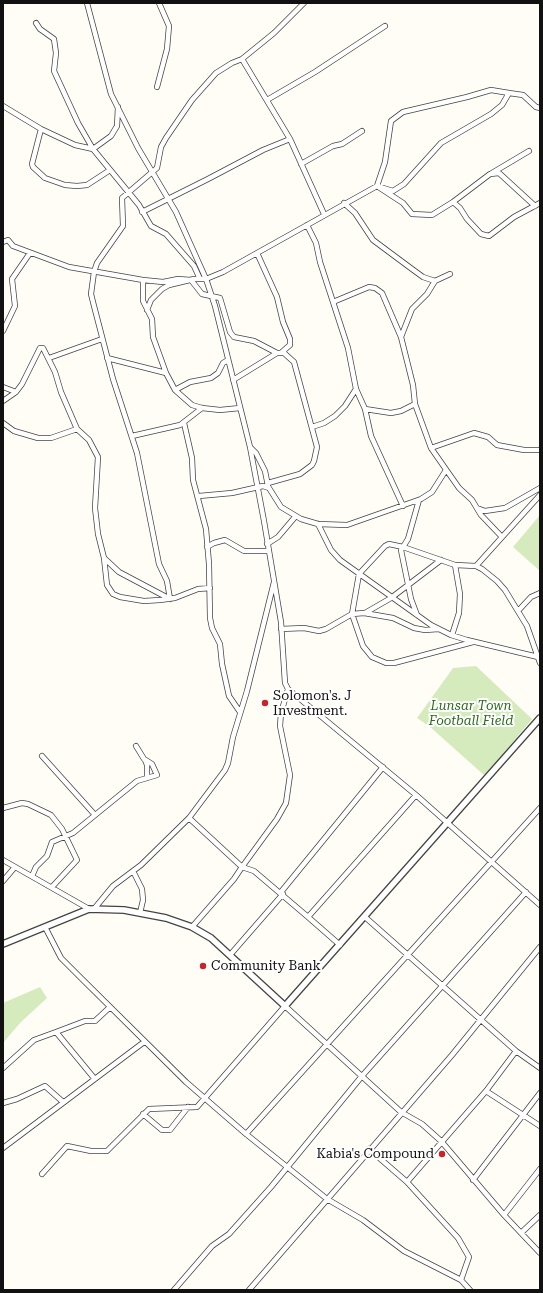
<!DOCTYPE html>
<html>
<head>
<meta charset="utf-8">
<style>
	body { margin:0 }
	#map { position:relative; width:543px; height:1293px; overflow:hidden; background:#fffdf5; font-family:"Roboto Serif",serif }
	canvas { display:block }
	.frame { position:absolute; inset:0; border:4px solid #111; pointer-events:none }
</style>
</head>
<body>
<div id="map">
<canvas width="543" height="1293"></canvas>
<div class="frame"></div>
</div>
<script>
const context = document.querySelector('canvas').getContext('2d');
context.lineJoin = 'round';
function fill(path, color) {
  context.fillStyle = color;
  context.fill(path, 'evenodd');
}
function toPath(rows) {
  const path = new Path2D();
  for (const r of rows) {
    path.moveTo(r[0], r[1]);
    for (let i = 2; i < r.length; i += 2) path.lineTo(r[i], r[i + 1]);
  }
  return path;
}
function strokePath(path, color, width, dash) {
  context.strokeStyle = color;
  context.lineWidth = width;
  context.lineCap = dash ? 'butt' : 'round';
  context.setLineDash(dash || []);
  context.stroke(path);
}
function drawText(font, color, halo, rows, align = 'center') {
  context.font = font + ' "Roboto Serif",serif';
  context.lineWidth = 4;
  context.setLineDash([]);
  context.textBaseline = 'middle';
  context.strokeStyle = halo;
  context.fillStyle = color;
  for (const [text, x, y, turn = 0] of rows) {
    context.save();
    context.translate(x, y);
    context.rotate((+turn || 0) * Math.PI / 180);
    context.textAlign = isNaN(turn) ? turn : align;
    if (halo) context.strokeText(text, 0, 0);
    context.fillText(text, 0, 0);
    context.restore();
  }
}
fill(toPath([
	[540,515,540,571,513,547],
	[476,666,532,719,485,776,429,726,417,718,453,668],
	[40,987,47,998,20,1023,3,1043,3,1003]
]), '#d5ebbd');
const minor = toPath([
	[87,3,111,94,138,148,176,212,206,279,215,306,250,447,264,521,281,622,285,683,288,689,416,795,540,905],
	[36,23,40,29,54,39,56,53,54,71,78,123,93,149,139,205,151,226,166,234,194,266,200,279],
	[242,59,290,139,324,214],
	[157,87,167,49,169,26,159,3],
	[267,100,315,72,385,26],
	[3,106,41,129,75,145,93,149,111,136,117,126,118,107],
	[540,108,536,107,523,95,509,93,502,105,491,114,441,143,404,184,393,191,377,186,403,203,412,214,432,215,453,202,460,208,467,219,481,234,489,236,514,217,540,203],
	[41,129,32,164,33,167,45,178,65,185,77,186,87,185,110,170],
	[301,164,333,146,342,144,362,131],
	[492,173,529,151],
	[453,202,490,174,499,173,535,206],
	[344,203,355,213,373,240,412,269,423,277,435,281,450,274],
	[142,212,208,179,263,150,290,139],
	[307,225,316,243,320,262,348,348,356,389,365,409,371,436,403,506],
	[3,242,8,240,13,246,69,267,143,280,163,282,178,279,191,280,202,294,220,298,230,332,234,337,254,341,277,353],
	[257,253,277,297,283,322,290,339,290,345,282,352],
	[143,280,143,301,152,319,153,337,166,373],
	[333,302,369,287,375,288,382,293,401,337,413,385,415,404,431,448,459,488,472,500,481,515,502,537],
	[147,310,151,300,162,289,169,285,194,279,206,279,223,272,377,186,385,162,391,121,403,112,467,97,491,90,509,93],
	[3,331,15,306,12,279,30,253],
	[401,337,412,309,427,294,435,281],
	[49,358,102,339],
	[107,358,166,373,175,390,192,405,202,408,220,410,240,408],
	[233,380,277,353,284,353,294,362,317,447,314,461,312,465,300,474,268,483],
	[3,387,16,392],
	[175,390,190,382,211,378,218,373,223,363,228,360],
	[3,401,16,392,22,384,40,348,43,348,55,372,61,392,77,429,89,440,98,457,95,508,98,534,104,558,119,572,170,599],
	[365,409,391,413,401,411,415,404],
	[3,423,14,431,38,438,51,438,77,429],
	[184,423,192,458,193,480,206,529,209,564,210,618,212,628,220,644,222,664,229,696,240,712],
	[312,427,324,423,335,416,345,406,356,389],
	[132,436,180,425,202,408],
	[250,447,256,453,265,471,268,486],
	[431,448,474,433,488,437,497,445,524,450,540,450],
	[199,496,232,493,263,486,269,488,281,507,301,519,318,524,347,525,421,499,432,492,446,470],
	[477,508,485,511,505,508,540,488],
	[318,524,331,550,340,560,431,625,451,635,467,640,538,657],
	[267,544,278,537,295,517],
	[207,547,214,543,225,540,244,551,269,551],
	[104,558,107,585,113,594,120,597,144,601,160,600,175,598,198,589,210,588],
	[476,566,540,495],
	[170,599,167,581,159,564,137,453,113,379,94,306,91,294,94,272,97,263,123,226,122,198,157,168,161,147,166,138,192,100,216,73,232,63,242,59,274,33,304,3],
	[518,611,531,597,540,593],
	[365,613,391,598,441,560],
	[417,615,411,599,401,550,408,539,419,500],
	[281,629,304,628,319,631,326,629,352,614,364,613,393,618,414,628,425,630,439,629],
	[452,635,459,613,460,594,455,565],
	[473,642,394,663,386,663,372,657,363,646,352,614,359,574,385,546,389,544,403,547,455,565,476,566,482,569,497,581,505,590,527,626,540,663],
	[288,689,281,713,280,726,290,775,286,803,277,819,242,867,254,871,308,917,416,795],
	[42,756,95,815],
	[145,760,147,765,147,778],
	[3,808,22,803,28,804,51,815,62,829,77,860,52,887],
	[189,818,242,867,234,879,192,927],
	[3,860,89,909],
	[133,871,142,889,143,900,140,913],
	[32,876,36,867,47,856,52,842,73,833,137,781,157,775,152,764,144,759,136,746],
	[3,881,15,867],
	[281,892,383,767],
	[94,909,113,886,141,865,189,818,225,770,228,763,233,737,247,691,274,582],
	[308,917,340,945],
	[365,917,516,1051,540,1068],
	[45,927,61,958,82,979,186,1082,246,1134,327,1199,363,1220,404,1251,461,1280,470,1290],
	[230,955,283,894],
	[56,1032,85,1021,95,1021,110,1007],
	[3,1068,34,1040,56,1032,94,1078],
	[486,1091,540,1126],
	[3,1103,17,1099,45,1086,63,1102],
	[143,1114,162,1130,170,1130,188,1107],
	[246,1134,540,808],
	[3,1148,144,1042],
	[369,1149,407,1182,458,1238,469,1257,461,1280],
	[42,1174,67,1146,91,1151,107,1151,149,1109,197,1107,285,1006,401,1112,422,1124,441,1141,504,1215,540,1253],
	[473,1180,540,1093],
	[407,1182,486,1091,516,1051],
	[504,1215,540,1169],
	[521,1233,540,1215],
	[174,1290,212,1246,229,1234,271,1187,362,1076,526,892],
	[249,1290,452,1055,540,947]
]);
const tertiary = toPath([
	[3,944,89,909,124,910,166,918,192,927,211,938,285,1006,540,718]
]);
strokePath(minor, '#444', 6);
strokePath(tertiary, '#444', 8);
strokePath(minor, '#fff', 4.5);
strokePath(tertiary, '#fff', 5.5);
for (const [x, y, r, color] of [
	[265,703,4,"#c4262e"],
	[203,966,4,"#c4262e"],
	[442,1154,4,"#c4262e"]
]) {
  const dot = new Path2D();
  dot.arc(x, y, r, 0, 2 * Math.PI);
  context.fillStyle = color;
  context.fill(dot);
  strokePath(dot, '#fff', 1.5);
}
drawText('13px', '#111', '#fff', [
	["Solomon's. J",273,696],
	["Investment.",273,711],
	["Community Bank",211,966],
	["Kabia's Compound",434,1154,"right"]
], 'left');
drawText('italic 13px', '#2f6b1f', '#fff', [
	["Lunsar Town",471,706],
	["Football Field",471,721]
]);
</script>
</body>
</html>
